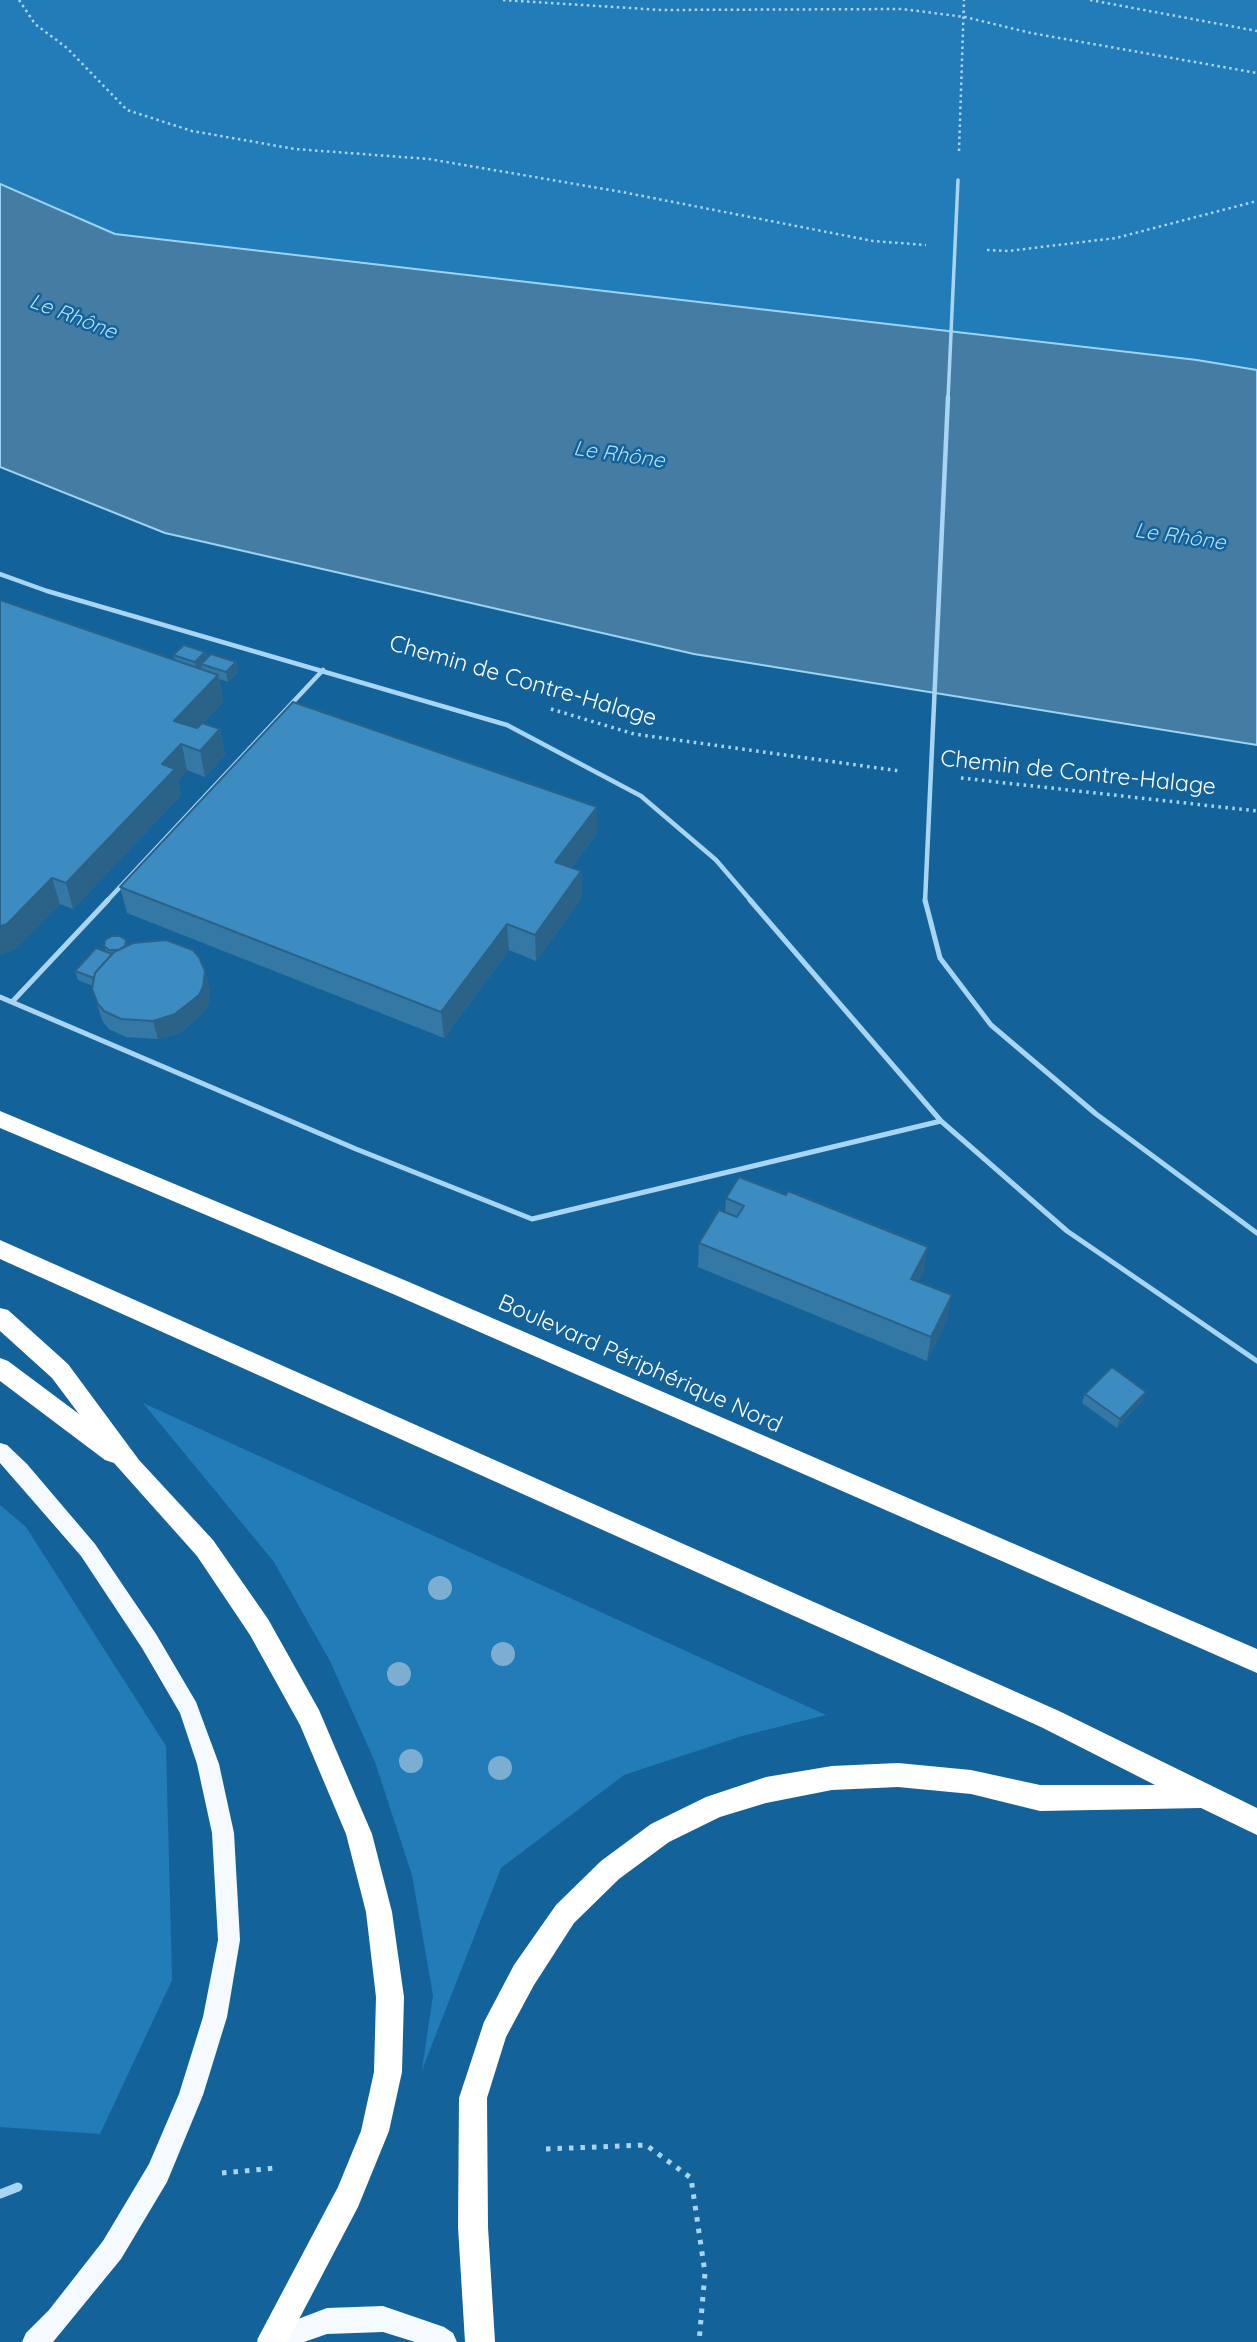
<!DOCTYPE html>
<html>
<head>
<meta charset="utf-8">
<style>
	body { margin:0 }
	canvas { display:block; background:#13639a }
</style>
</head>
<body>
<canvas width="1257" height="2342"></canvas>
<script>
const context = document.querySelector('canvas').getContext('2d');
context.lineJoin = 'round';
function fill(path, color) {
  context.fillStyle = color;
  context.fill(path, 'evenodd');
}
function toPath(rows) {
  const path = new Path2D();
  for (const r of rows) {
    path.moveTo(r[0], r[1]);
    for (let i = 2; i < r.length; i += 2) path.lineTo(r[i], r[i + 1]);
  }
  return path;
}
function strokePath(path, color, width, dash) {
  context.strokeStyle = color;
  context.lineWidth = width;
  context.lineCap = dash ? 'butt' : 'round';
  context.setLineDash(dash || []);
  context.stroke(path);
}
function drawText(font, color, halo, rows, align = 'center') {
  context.font = font + ' Quicksand,sans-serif';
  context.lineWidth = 5;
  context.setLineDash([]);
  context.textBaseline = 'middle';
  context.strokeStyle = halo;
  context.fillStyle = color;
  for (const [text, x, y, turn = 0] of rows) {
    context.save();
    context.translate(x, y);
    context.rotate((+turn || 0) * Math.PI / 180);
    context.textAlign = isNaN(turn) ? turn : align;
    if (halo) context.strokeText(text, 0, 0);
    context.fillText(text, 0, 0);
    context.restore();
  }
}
fill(toPath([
	[0,0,1257,0,1257,370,1197,360,115,234,0,184],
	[143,1403,826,1715,742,1736,624,1775,501,1868,422,2070,433,1995,412,1875,375,1762,330,1661,274,1562],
	[0,1505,26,1527,166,1746,172,1980,100,2134,0,2127]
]), '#227cb7');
const water = toPath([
	[0,184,115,234,1197,360,1257,370,1257,745,694,654,165,533,0,467,0,184]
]);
fill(water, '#457ca4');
strokePath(water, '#9ad3f6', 2);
strokePath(toPath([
	[19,0,35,24,67,48,127,110,192,131,295,149,429,159,622,192,873,241,926,245],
	[503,0,661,10,902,9,965,17,1031,33,1257,73],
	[1090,0,1257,31],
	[959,151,964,0],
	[987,250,1008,251,1116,238,1257,201]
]), '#a8d5f3', 2.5, [2.5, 3.5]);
strokePath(toPath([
	[551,709,634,734,900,771],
	[961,778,1257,811]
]), '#a8d5f3', 3.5, [2.5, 4.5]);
strokePath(toPath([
	[546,2149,646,2145,691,2178,705,2273,699,2342],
	[222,2173,276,2168]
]), '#a8d5f3', 5, [4.5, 7]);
strokePath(toPath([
	[948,399,958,180]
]), '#a8d5f3', 3.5);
strokePath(toPath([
	[0,574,47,591,507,725,641,796,716,860,752,902],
	[106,902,323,670],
	[925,902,948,397]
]), '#a8d5f3', 4.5);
strokePath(toPath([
	[750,900,941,1121,1067,1231,1257,1361],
	[925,900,940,958,991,1025,1096,1114,1257,1233],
	[0,997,356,1149,532,1219,941,1121],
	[12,1002,108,900]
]), '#a8d5f3', 5);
strokePath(toPath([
	[0,2194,18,2187]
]), '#a8d5f3', 9);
fill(toPath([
	[0,1443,7,1445,27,1464,95,1544,156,1634,196,1702,219,1764,234,1833,240,1940,227,2017,203,2095,167,2182,121,2259,53,2342,22,2342,26,2333,49,2310,103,2241,149,2164,179,2094,203,2017,218,1940,212,1833,197,1764,180,1713,142,1648,81,1556,0,1463,0,1443],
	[383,2306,444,2327,453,2333,457,2342,415,2342,383,2332,327,2334,304,2342,257,2342,261,2333,327,2308,383,2306]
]), '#f4faff');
fill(toPath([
	[0,1111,409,1282,1257,1649,1257,1673,393,1294,0,1128,0,1111],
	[0,1240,1059,1711,1257,1808,1257,1835,1201,1808,1040,1811,971,1794,898,1787,832,1790,766,1803,720,1817,669,1842,619,1879,574,1923,534,1985,506,2037,487,2098,488,2227,495,2342,465,2342,458,2227,459,2098,484,2022,514,1965,556,1905,601,1861,651,1824,706,1797,766,1777,832,1766,898,1763,971,1770,1040,1785,1155,1785,1041,1727,0,1259,0,1240],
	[0,1308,8,1310,68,1364,139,1460,213,1540,268,1619,319,1710,372,1834,392,1912,404,1997,402,2072,389,2131,358,2207,287,2342,257,2340,338,2187,361,2131,374,2072,376,1997,366,1912,346,1834,300,1725,250,1635,197,1556,114,1463,105,1460,0,1381,0,1358,8,1361,79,1414,52,1378,0,1331,0,1308]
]), '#fff');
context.fillStyle = '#7baed0';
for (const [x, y] of [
	[440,1588],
	[503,1654],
	[399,1674],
	[411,1761],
	[500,1768]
]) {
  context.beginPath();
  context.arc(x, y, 12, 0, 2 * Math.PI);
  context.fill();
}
fill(toPath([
	[205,652,207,658,236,662,238,672,228,682,219,679,223,702,203,723,220,729,225,755,205,777,187,770,178,780,181,795,73,909,60,904,15,949,0,955,175,660,173,655],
	[597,833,571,868,581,871,582,897,536,961,509,950,444,1038,127,913,120,887],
	[126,940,127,946,210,990,208,1005,203,1013,180,1033,158,1039,126,1037,109,1029,103,1022,92,989,93,986,78,980,75,971,106,952,104,946],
	[726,1198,924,1271,918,1282,947,1319,927,1361,698,1267,699,1243,725,1213],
	[1085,1394,1143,1400,1117,1428,1082,1403]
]), '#3478a6');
fill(toPath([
	[205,652,207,662,201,664,202,667,197,672,195,662],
	[236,662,238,672,228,682,226,672],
	[218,675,223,702,182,745,187,770,178,780,181,795,73,909,66,883,162,764,174,721],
	[220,729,225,755,205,777,200,751],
	[597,807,597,833,556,888,555,862],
	[581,871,582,897,536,961,535,935],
	[52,878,60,904,15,949,0,955,0,926],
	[507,924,509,950,444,1038,441,1012],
	[205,971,210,990,208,1005,203,1013,180,1033,158,1039,153,1021],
	[928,1247,924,1271,907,1303,911,1279],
	[952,1295,947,1319,927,1361,931,1337],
	[1146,1392,1143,1400,1117,1428,1120,1419]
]), '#2b6287');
const building = toPath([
	[0,600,218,675,174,721,197,728,202,723,220,729,200,751,181,744,162,764,175,769,66,883,52,878,7,924,0,926,0,600],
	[184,645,205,652,195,662,173,655,184,645],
	[211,654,236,662,226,672,201,664,211,654],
	[293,702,597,807,555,862,581,871,535,935,507,924,441,1012,120,887,293,702],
	[112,936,120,936,126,940,125,946,118,950,109,950,104,946,105,940,112,936],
	[166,940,193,950,199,957,205,971,203,987,199,995,175,1014,153,1021,121,1019,104,1011,98,1004,92,989,95,973,114,952,133,943,166,940],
	[96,948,112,954,95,973,94,978,75,971,96,948],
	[739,1177,786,1195,788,1191,928,1247,911,1279,952,1295,931,1337,699,1243,719,1210,737,1217,744,1206,726,1198,739,1177],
	[1112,1367,1146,1392,1120,1419,1085,1394,1112,1367]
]);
fill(building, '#3d8cc1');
strokePath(building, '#2b6287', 2);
drawText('italic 21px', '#b4defa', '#13639a', [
	["Le Rhône",73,317,21],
	["Le Rhône",619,455,8],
	["Le Rhône",1180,537,8]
]);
drawText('23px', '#fff', '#13639a', [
	["Chemin de Contre-Halage",523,681,16],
	["Chemin de Contre-Halage",1078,773,6],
	["Boulevard Périphérique Nord",640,1364,24]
]);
</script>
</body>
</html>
